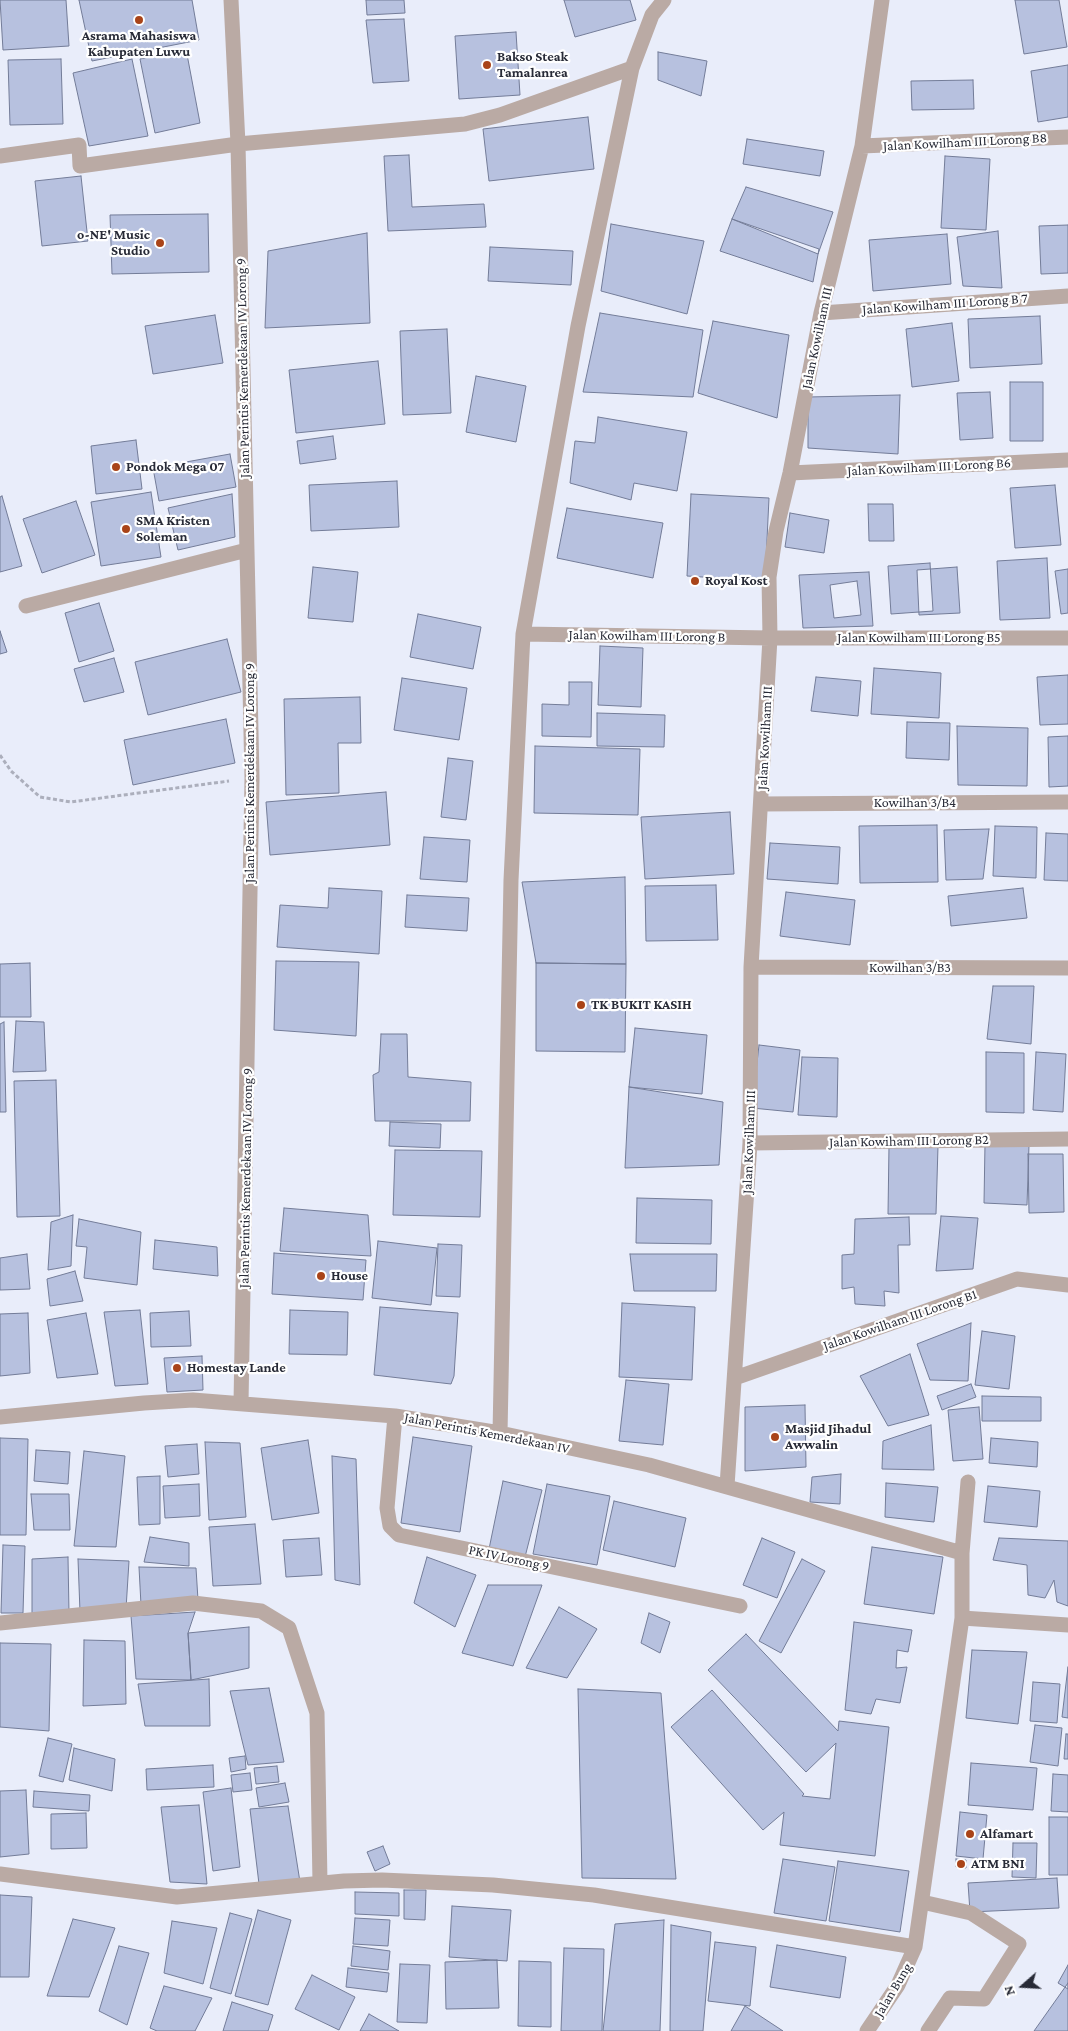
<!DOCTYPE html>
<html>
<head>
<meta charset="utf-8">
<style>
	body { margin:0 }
	#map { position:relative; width:1068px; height:2031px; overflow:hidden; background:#e9edfa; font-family:"Crimson Pro",serif }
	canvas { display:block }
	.north { position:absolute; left:998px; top:1961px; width:50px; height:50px; -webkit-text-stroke:4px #fff; paint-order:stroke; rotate:251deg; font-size:14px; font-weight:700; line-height:20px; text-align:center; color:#282b37 }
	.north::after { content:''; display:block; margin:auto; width:18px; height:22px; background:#282b37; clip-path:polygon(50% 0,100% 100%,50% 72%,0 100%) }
</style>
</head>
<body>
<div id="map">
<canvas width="1068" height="2031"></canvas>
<div class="north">N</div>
</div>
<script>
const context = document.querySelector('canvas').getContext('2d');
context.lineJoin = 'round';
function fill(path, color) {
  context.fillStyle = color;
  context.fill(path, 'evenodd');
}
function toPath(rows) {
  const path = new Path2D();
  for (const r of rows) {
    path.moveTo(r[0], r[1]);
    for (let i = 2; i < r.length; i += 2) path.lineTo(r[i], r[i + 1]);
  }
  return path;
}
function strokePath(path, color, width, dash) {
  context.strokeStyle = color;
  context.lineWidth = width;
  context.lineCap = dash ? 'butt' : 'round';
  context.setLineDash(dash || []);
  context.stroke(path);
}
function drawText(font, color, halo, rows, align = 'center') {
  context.font = font + ' "Crimson Pro",serif';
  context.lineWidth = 4.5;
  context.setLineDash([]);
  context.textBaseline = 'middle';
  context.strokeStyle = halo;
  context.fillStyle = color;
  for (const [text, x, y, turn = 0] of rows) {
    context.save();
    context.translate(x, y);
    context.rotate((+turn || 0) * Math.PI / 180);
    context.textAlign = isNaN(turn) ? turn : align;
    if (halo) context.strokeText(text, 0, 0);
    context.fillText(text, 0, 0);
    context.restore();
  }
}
const building = toPath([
	[0,0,66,0,69,46,3,50,0,0],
	[79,0,192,0,199,40,92,61,79,0],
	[366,0,404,0,405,13,367,15,366,0],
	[564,0,630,0,636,20,575,37,564,0],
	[1015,0,1059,0,1067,47,1024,54,1015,0],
	[404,19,409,81,373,83,366,20,404,19],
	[516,32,520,95,459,99,455,36,516,32],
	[186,49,200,123,155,133,140,59,186,49],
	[658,52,707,61,701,96,658,80,658,52],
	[61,59,63,124,10,125,8,60,61,59],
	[132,59,148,136,89,146,73,73,132,59],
	[1068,65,1068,117,1038,122,1031,71,1068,65],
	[973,80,974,109,912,110,911,81,973,80],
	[588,117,594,169,489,181,483,129,588,117],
	[747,139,824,151,820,176,743,164,747,139],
	[409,155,412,207,484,204,486,227,388,231,384,156,409,155],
	[945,156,990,159,986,230,941,228,945,156],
	[81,176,88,241,42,246,35,181,81,176],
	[746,187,833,212,818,254,732,219,746,187],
	[208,214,209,272,112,274,110,215,208,214],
	[732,219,819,249,813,282,720,251,732,219],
	[611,224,704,241,687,314,601,291,611,224],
	[1068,225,1068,273,1041,274,1039,226,1068,225],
	[998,231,1002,288,963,286,957,237,998,231],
	[367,233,370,323,265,328,268,251,367,233],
	[947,234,951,284,873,291,869,240,947,234],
	[490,247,573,251,571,285,488,281,490,247],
	[600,313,703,330,693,397,583,392,600,313],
	[215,315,223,363,153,374,145,326,215,315],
	[1040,316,1042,364,970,368,968,319,1040,316],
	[713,321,789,335,777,418,698,393,713,321],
	[952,323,959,381,912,387,906,329,952,323],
	[447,329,451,413,403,415,400,331,447,329],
	[378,361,385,424,296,433,289,370,378,361],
	[476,376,526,386,516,442,466,432,476,376],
	[1010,382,1043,382,1043,441,1010,441,1010,382],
	[990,392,993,438,960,440,957,393,990,392],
	[900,395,898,454,808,448,808,397,900,395],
	[598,417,687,432,677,491,634,483,631,500,570,483,575,441,595,443,598,417],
	[333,436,336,459,300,464,297,441,333,436],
	[136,440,142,489,96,494,91,446,136,440],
	[230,454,236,487,159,501,153,468,230,454],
	[397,481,399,527,311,531,309,485,397,481],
	[1055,485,1061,545,1015,548,1010,488,1055,485],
	[151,492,161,557,101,566,91,502,151,492],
	[232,494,235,537,178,550,168,508,232,494],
	[691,494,769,498,765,581,687,576,691,494],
	[2,496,22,566,0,572,0,497,2,496],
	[76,501,95,555,42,573,23,519,76,501],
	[868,504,893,504,894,541,869,541,868,504],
	[567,508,663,523,653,578,557,558,567,508],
	[790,513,829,520,824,553,785,547,790,513],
	[1047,558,1050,618,1000,620,997,561,1047,558],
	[930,563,933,611,891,614,888,566,930,563],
	[313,567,358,572,353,622,308,618,313,567],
	[957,567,960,613,919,615,917,570,957,567],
	[1068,569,1068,613,1061,614,1055,571,1068,569],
	[869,572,873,626,803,628,799,575,869,572],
	[857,581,861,615,834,618,830,585,857,581],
	[99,603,114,651,79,662,65,613,99,603],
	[418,614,481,627,473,669,410,657,418,614],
	[0,631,7,652,0,654,0,631],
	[227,639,241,692,148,715,135,662,227,639],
	[600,646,643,648,641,707,598,705,600,646],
	[114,658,124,692,84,702,74,669,114,658],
	[874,668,941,673,939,718,871,714,874,668],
	[1068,675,1068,724,1040,725,1037,677,1068,675],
	[816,677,861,681,858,716,811,711,816,677],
	[402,678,467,688,459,740,394,730,402,678],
	[569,682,592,682,591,737,542,736,542,704,569,705,569,682],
	[360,697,361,743,338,743,339,793,286,795,284,699,360,697],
	[597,713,665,715,664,747,597,746,597,713],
	[226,719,235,763,133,785,124,740,226,719],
	[907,722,950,723,949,760,906,758,907,722],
	[957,726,1028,728,1027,786,958,785,957,726],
	[1068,736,1068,786,1049,787,1048,737,1068,736],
	[535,746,640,749,638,815,534,813,535,746],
	[448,758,473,761,466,820,441,817,448,758],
	[386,792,390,845,270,855,266,802,386,792],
	[730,812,734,874,645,879,641,817,730,812],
	[937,825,938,882,860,883,859,826,937,825],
	[995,826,1037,827,1036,878,993,876,995,826],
	[989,829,983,879,946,880,944,830,989,829],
	[1046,833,1068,834,1068,881,1044,880,1046,833],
	[424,837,470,840,467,882,420,879,424,837],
	[770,843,840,847,838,884,767,879,770,843],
	[625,877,626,964,536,963,522,882,625,877],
	[716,885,718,940,646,941,645,886,716,885],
	[329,888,382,891,379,954,277,947,280,905,328,908,329,888],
	[1023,888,1027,918,951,926,948,896,1023,888],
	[786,892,855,900,850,945,780,936,786,892],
	[407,895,469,898,467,931,405,927,407,895],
	[276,961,359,962,356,1036,274,1030,276,961],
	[30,963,31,1017,0,1017,0,964,30,963],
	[536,963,626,964,625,1052,536,1051,536,963],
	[993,986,1034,986,1031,1044,987,1039,993,986],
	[16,1021,44,1022,46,1071,13,1072,16,1021],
	[4,1022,6,1112,0,1112,0,1024,4,1022],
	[635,1028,707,1035,702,1094,629,1087,635,1028],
	[381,1034,407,1034,408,1077,471,1082,470,1121,375,1121,373,1075,379,1072,381,1034],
	[759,1045,800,1050,793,1112,752,1108,759,1045],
	[986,1052,1024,1053,1024,1113,986,1112,986,1052],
	[1036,1052,1066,1054,1063,1112,1033,1110,1036,1052],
	[802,1057,838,1058,837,1117,798,1115,802,1057],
	[56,1080,60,1216,17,1217,14,1081,56,1080],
	[629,1087,723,1102,719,1165,625,1168,629,1087],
	[390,1122,441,1124,440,1148,389,1146,390,1122],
	[985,1144,1029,1145,1027,1205,984,1203,985,1144],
	[889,1146,938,1146,936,1214,888,1214,889,1146],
	[395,1150,482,1151,480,1217,393,1215,395,1150],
	[1028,1154,1063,1154,1064,1212,1029,1213,1028,1154],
	[637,1198,712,1200,711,1244,636,1243,637,1198],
	[284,1208,368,1215,371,1256,280,1251,284,1208],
	[73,1215,71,1266,48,1270,51,1222,73,1215],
	[941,1216,978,1218,973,1269,936,1271,941,1216],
	[909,1217,910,1245,898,1245,899,1293,884,1291,885,1306,855,1304,854,1287,842,1289,842,1255,854,1254,855,1219,909,1217],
	[79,1219,141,1232,137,1285,84,1278,87,1247,76,1246,79,1219],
	[155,1240,217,1247,218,1276,153,1269,155,1240],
	[378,1241,437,1248,431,1305,372,1298,378,1241],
	[438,1244,462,1245,460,1297,436,1296,438,1244],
	[274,1253,366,1260,363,1300,272,1294,274,1253],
	[27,1254,30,1289,0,1290,0,1258,27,1254],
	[630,1254,717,1254,716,1291,634,1291,630,1254],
	[75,1271,83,1301,50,1306,47,1279,75,1271],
	[622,1303,695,1307,692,1380,619,1377,622,1303],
	[380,1307,458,1313,454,1376,451,1384,374,1375,380,1307],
	[140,1310,148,1384,115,1386,104,1312,140,1310],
	[290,1310,348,1312,347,1355,289,1354,290,1310],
	[189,1311,191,1346,151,1347,150,1313,189,1311],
	[28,1313,30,1373,0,1376,0,1314,28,1313],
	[86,1313,98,1374,57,1378,47,1320,86,1313],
	[971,1323,968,1381,930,1380,917,1344,971,1323],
	[982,1331,1015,1336,1009,1389,975,1385,982,1331],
	[910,1354,929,1415,888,1426,860,1376,910,1354],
	[202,1356,203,1390,167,1392,164,1358,202,1356],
	[626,1380,669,1384,663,1445,619,1441,626,1380],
	[971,1384,976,1397,942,1410,937,1396,971,1384],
	[982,1396,1041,1397,1041,1421,982,1421,982,1396],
	[805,1405,806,1467,745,1471,745,1407,805,1405],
	[979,1407,983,1459,953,1461,948,1410,979,1407],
	[931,1425,934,1470,882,1469,883,1441,931,1425],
	[413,1437,472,1446,460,1532,401,1523,413,1437],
	[0,1438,28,1439,26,1535,0,1535,0,1438],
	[991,1438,1038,1442,1037,1467,989,1463,991,1438],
	[308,1440,319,1513,272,1520,261,1448,308,1440],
	[205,1442,240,1443,246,1517,209,1520,205,1442],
	[197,1444,199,1474,168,1477,165,1446,197,1444],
	[36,1450,70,1452,68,1484,34,1481,36,1450],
	[84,1451,125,1456,116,1547,74,1546,84,1451],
	[332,1456,356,1459,360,1585,335,1580,332,1456],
	[841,1474,840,1504,810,1502,812,1477,841,1474],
	[160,1476,160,1524,139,1525,137,1477,160,1476],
	[503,1481,542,1490,525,1557,489,1549,503,1481],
	[886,1483,938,1487,934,1522,885,1517,886,1483],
	[199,1484,200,1516,165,1518,163,1486,199,1484],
	[547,1484,610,1496,597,1565,533,1554,547,1484],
	[988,1486,1040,1491,1037,1527,984,1522,988,1486],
	[31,1494,69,1494,70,1530,34,1530,31,1494],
	[614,1501,686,1518,675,1567,603,1550,614,1501],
	[255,1524,261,1584,213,1586,209,1527,255,1524],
	[150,1537,189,1543,189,1566,144,1562,150,1537],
	[319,1538,322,1575,286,1577,283,1540,319,1538],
	[762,1538,795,1552,777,1598,743,1585,762,1538],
	[999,1538,1068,1541,1068,1606,1057,1602,1054,1580,1045,1598,1028,1595,1027,1565,993,1560,999,1538],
	[3,1545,25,1546,23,1613,1,1613,3,1545],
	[872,1547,943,1557,934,1614,864,1604,872,1547],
	[68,1557,69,1613,32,1614,32,1559,68,1557],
	[427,1557,476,1575,455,1627,414,1603,427,1557],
	[78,1559,129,1561,126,1609,80,1612,78,1559],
	[802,1559,825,1571,781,1653,759,1641,802,1559],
	[139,1567,196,1568,198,1600,141,1605,139,1567],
	[488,1585,542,1585,513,1666,462,1653,488,1585],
	[559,1607,597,1629,567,1678,526,1668,559,1607],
	[195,1612,188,1633,191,1680,136,1679,131,1616,195,1612],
	[649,1613,670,1622,660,1653,641,1643,649,1613],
	[854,1622,912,1630,908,1652,897,1650,896,1668,907,1667,900,1703,876,1699,871,1714,845,1710,854,1622],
	[249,1627,249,1668,191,1680,188,1633,249,1627],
	[746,1634,838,1731,839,1721,889,1727,875,1856,780,1845,784,1812,763,1830,671,1727,712,1690,804,1794,802,1796,830,1799,836,1743,806,1772,708,1670,746,1634],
	[84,1640,125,1641,126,1704,83,1706,84,1640],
	[0,1643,51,1644,49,1731,0,1727,0,1643],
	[972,1650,1027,1652,1018,1724,966,1718,972,1650],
	[1068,1667,1068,1718,1062,1717,1068,1667],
	[209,1679,210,1726,145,1726,138,1684,209,1679],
	[1033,1682,1060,1684,1057,1723,1030,1721,1033,1682],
	[269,1688,284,1762,248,1765,230,1691,269,1688],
	[578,1689,661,1693,676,1879,582,1878,578,1689],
	[1035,1725,1062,1728,1058,1766,1030,1762,1035,1725],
	[1066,1734,1068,1734,1068,1759,1064,1759,1066,1734],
	[48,1738,72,1744,63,1782,39,1776,48,1738],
	[74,1748,115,1759,112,1791,69,1780,74,1748],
	[245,1756,246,1769,231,1772,229,1758,245,1756],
	[971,1763,1037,1768,1033,1810,968,1805,971,1763],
	[213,1765,214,1787,147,1790,146,1769,213,1765],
	[277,1766,279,1782,256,1784,254,1768,277,1766],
	[250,1773,252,1790,233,1792,231,1775,250,1773],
	[1053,1774,1068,1775,1068,1812,1051,1811,1053,1774],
	[285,1783,289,1802,259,1807,256,1788,285,1783],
	[231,1788,240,1867,213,1871,203,1792,231,1788],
	[26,1790,29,1854,0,1857,0,1791,26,1790],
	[34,1791,90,1795,89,1811,33,1807,34,1791],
	[199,1805,207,1884,170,1882,161,1807,199,1805],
	[288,1806,300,1882,259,1884,250,1809,288,1806],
	[960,1812,987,1815,983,1859,956,1856,960,1812],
	[86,1813,87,1848,51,1849,51,1814,86,1813],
	[1049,1817,1068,1817,1068,1875,1049,1875,1049,1817],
	[1013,1843,1037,1843,1036,1878,1012,1877,1013,1843],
	[383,1846,390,1864,375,1871,367,1852,383,1846],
	[783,1859,835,1867,826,1921,774,1913,783,1859],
	[956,1859,966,1860,966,1868,956,1867,956,1859],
	[838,1861,909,1871,900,1932,829,1921,838,1861],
	[1057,1878,1059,1908,970,1912,968,1883,1057,1878],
	[404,1890,426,1890,425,1920,404,1919,404,1890],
	[355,1892,399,1893,399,1916,355,1914,355,1892],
	[0,1895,32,1897,29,1977,0,1977,0,1895],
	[452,1906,511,1910,507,1961,449,1957,452,1906],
	[258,1910,291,1920,268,2005,235,1996,258,1910],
	[230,1913,252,1919,231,1994,210,1988,230,1913],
	[355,1918,390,1920,388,1946,353,1944,355,1918],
	[73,1919,115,1928,89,1997,47,1996,73,1919],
	[664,1920,660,2031,603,2031,615,1924,664,1920],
	[172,1921,217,1928,203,1984,164,1973,172,1921],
	[671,1925,711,1932,703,2031,670,2031,671,1925],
	[715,1942,756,1947,750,2006,708,2001,715,1942],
	[777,1945,846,1957,840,1998,770,1987,777,1945],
	[119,1946,149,1953,127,2025,99,2011,119,1946],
	[353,1946,390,1951,388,1970,351,1966,353,1946],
	[564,1948,604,1949,602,2031,561,2031,564,1948],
	[497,1960,499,2008,446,2009,445,1962,497,1960],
	[519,1961,551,1962,551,2027,518,2026,519,1961],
	[400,1964,430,1965,427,2023,397,2022,400,1964],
	[1068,1965,1068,1989,1058,1983,1068,1965],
	[348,1968,389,1973,387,1992,346,1987,348,1968],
	[312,1975,355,1997,339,2030,295,2009,312,1975],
	[1068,1983,1068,2031,1034,2031,1068,1983],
	[164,1986,212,1998,195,2031,157,2031,150,2028,164,1986],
	[232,2002,273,2015,268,2031,223,2031,232,2002],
	[745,2006,783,2031,731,2031,745,2006],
	[369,2014,399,2031,360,2031,369,2014]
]);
fill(building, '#b7c1df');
strokePath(building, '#737c98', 1);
strokePath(toPath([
	[0,755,11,771,40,797,71,802,229,781]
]), '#acafbc', 3, [4, 2.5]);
strokePath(toPath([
	[922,1902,971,1913,1019,1944,984,1999,950,1998,928,2031]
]), '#baaaa4', 15);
strokePath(toPath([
	[231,0,238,144,252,778,241,1403],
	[862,146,1068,137],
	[0,156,79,145,80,166,238,144,465,124,500,115,632,68],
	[821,313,1068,296],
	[790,473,1068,460],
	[26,606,247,550],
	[523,634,770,638,1068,638],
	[761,804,1068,802],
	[751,967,1068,968],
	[750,1143,1068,1139],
	[735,1378,1017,1279,1068,1285],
	[395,1416,387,1508,390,1526,399,1535,740,1606],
	[0,1417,144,1403,193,1400,395,1416,500,1433,649,1465,962,1553],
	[500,1433,511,880,523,634,578,326,632,68,652,15,664,0],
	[727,1486,750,1143,751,967,770,638,769,577,776,531,790,473,821,313,862,146,882,0],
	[962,1618,1068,1625],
	[0,1623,193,1603,261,1611,289,1628,317,1713,320,1883],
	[0,1874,177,1897,344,1881,382,1880,493,1885,594,1895,915,1947],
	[867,2031,898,1985,915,1947,962,1618,962,1553,968,1482]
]), '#baaaa4', 15);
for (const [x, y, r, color] of [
	[139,20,5,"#a94419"],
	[487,65,5,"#a94419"],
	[160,243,5,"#a94419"],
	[116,467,5,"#a94419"],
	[126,529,5,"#a94419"],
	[695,581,5,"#a94419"],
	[581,1005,5,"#a94419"],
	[321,1276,5,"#a94419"],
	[177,1368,5,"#a94419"],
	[775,1437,5,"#a94419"],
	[970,1834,5,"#a94419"],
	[961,1864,5,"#a94419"]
]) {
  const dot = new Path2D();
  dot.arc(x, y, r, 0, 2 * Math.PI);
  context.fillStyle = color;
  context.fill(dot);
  strokePath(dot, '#fff', 2);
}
drawText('bold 14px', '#282b37', '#fff', [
	["Asrama Mahasiswa",139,36,"center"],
	["Kabupaten Luwu",139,52,"center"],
	["Bakso Steak",497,57],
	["Tamalanrea",497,73],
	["o-NE' Music",150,235,"right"],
	["Studio",150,251,"right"],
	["Pondok Mega 07",126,467],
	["SMA Kristen",136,521],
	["Soleman",136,537],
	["Royal Kost",705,581],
	["TK BUKIT KASIH",591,1005],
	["House",331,1276],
	["Homestay Lande",187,1368],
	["Masjid Jihadul",785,1429],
	["Awwalin",785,1445],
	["Alfamart",980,1834],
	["ATM BNI",971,1864]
], 'left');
drawText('14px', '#282b37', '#fff', [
	["Jalan Kowilham III Lorong B8",965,142,-3],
	["Jalan Kowilham III Lorong B 7",945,304,-4],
	["Jalan Kowilham III",817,338,-78],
	["Jalan Perintis Kemerdekaan IV Lorong 9",243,368,-91],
	["Jalan Kowilham III Lorong B6",929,467,-3],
	["Jalan Kowilham III Lorong B",647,636,1],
	["Jalan Kowilham III Lorong B5",919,638],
	["Jalan Kowilham III",765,738,-87],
	["Jalan Perintis Kemerdekaan IV Lorong 9",250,773,-90],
	["Kowilhan 3/B4",915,803],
	["Kowilhan 3/B3",910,968],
	["Jalan Kowiham III Lorong B2",909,1141,-1],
	["Jalan Kowilham III",749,1142,-88],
	["Jalan Perintis Kemerdekaan IV Lorong 9",246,1178,-89],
	["Jalan Kowilham III Lorong B1",900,1320,-19],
	["Jalan Perintis Kemerdekaan IV",487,1433,11],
	["PK IV Lorong 9",509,1558,12],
	["Jalan Bung",893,1990,-59]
]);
</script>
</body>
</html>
